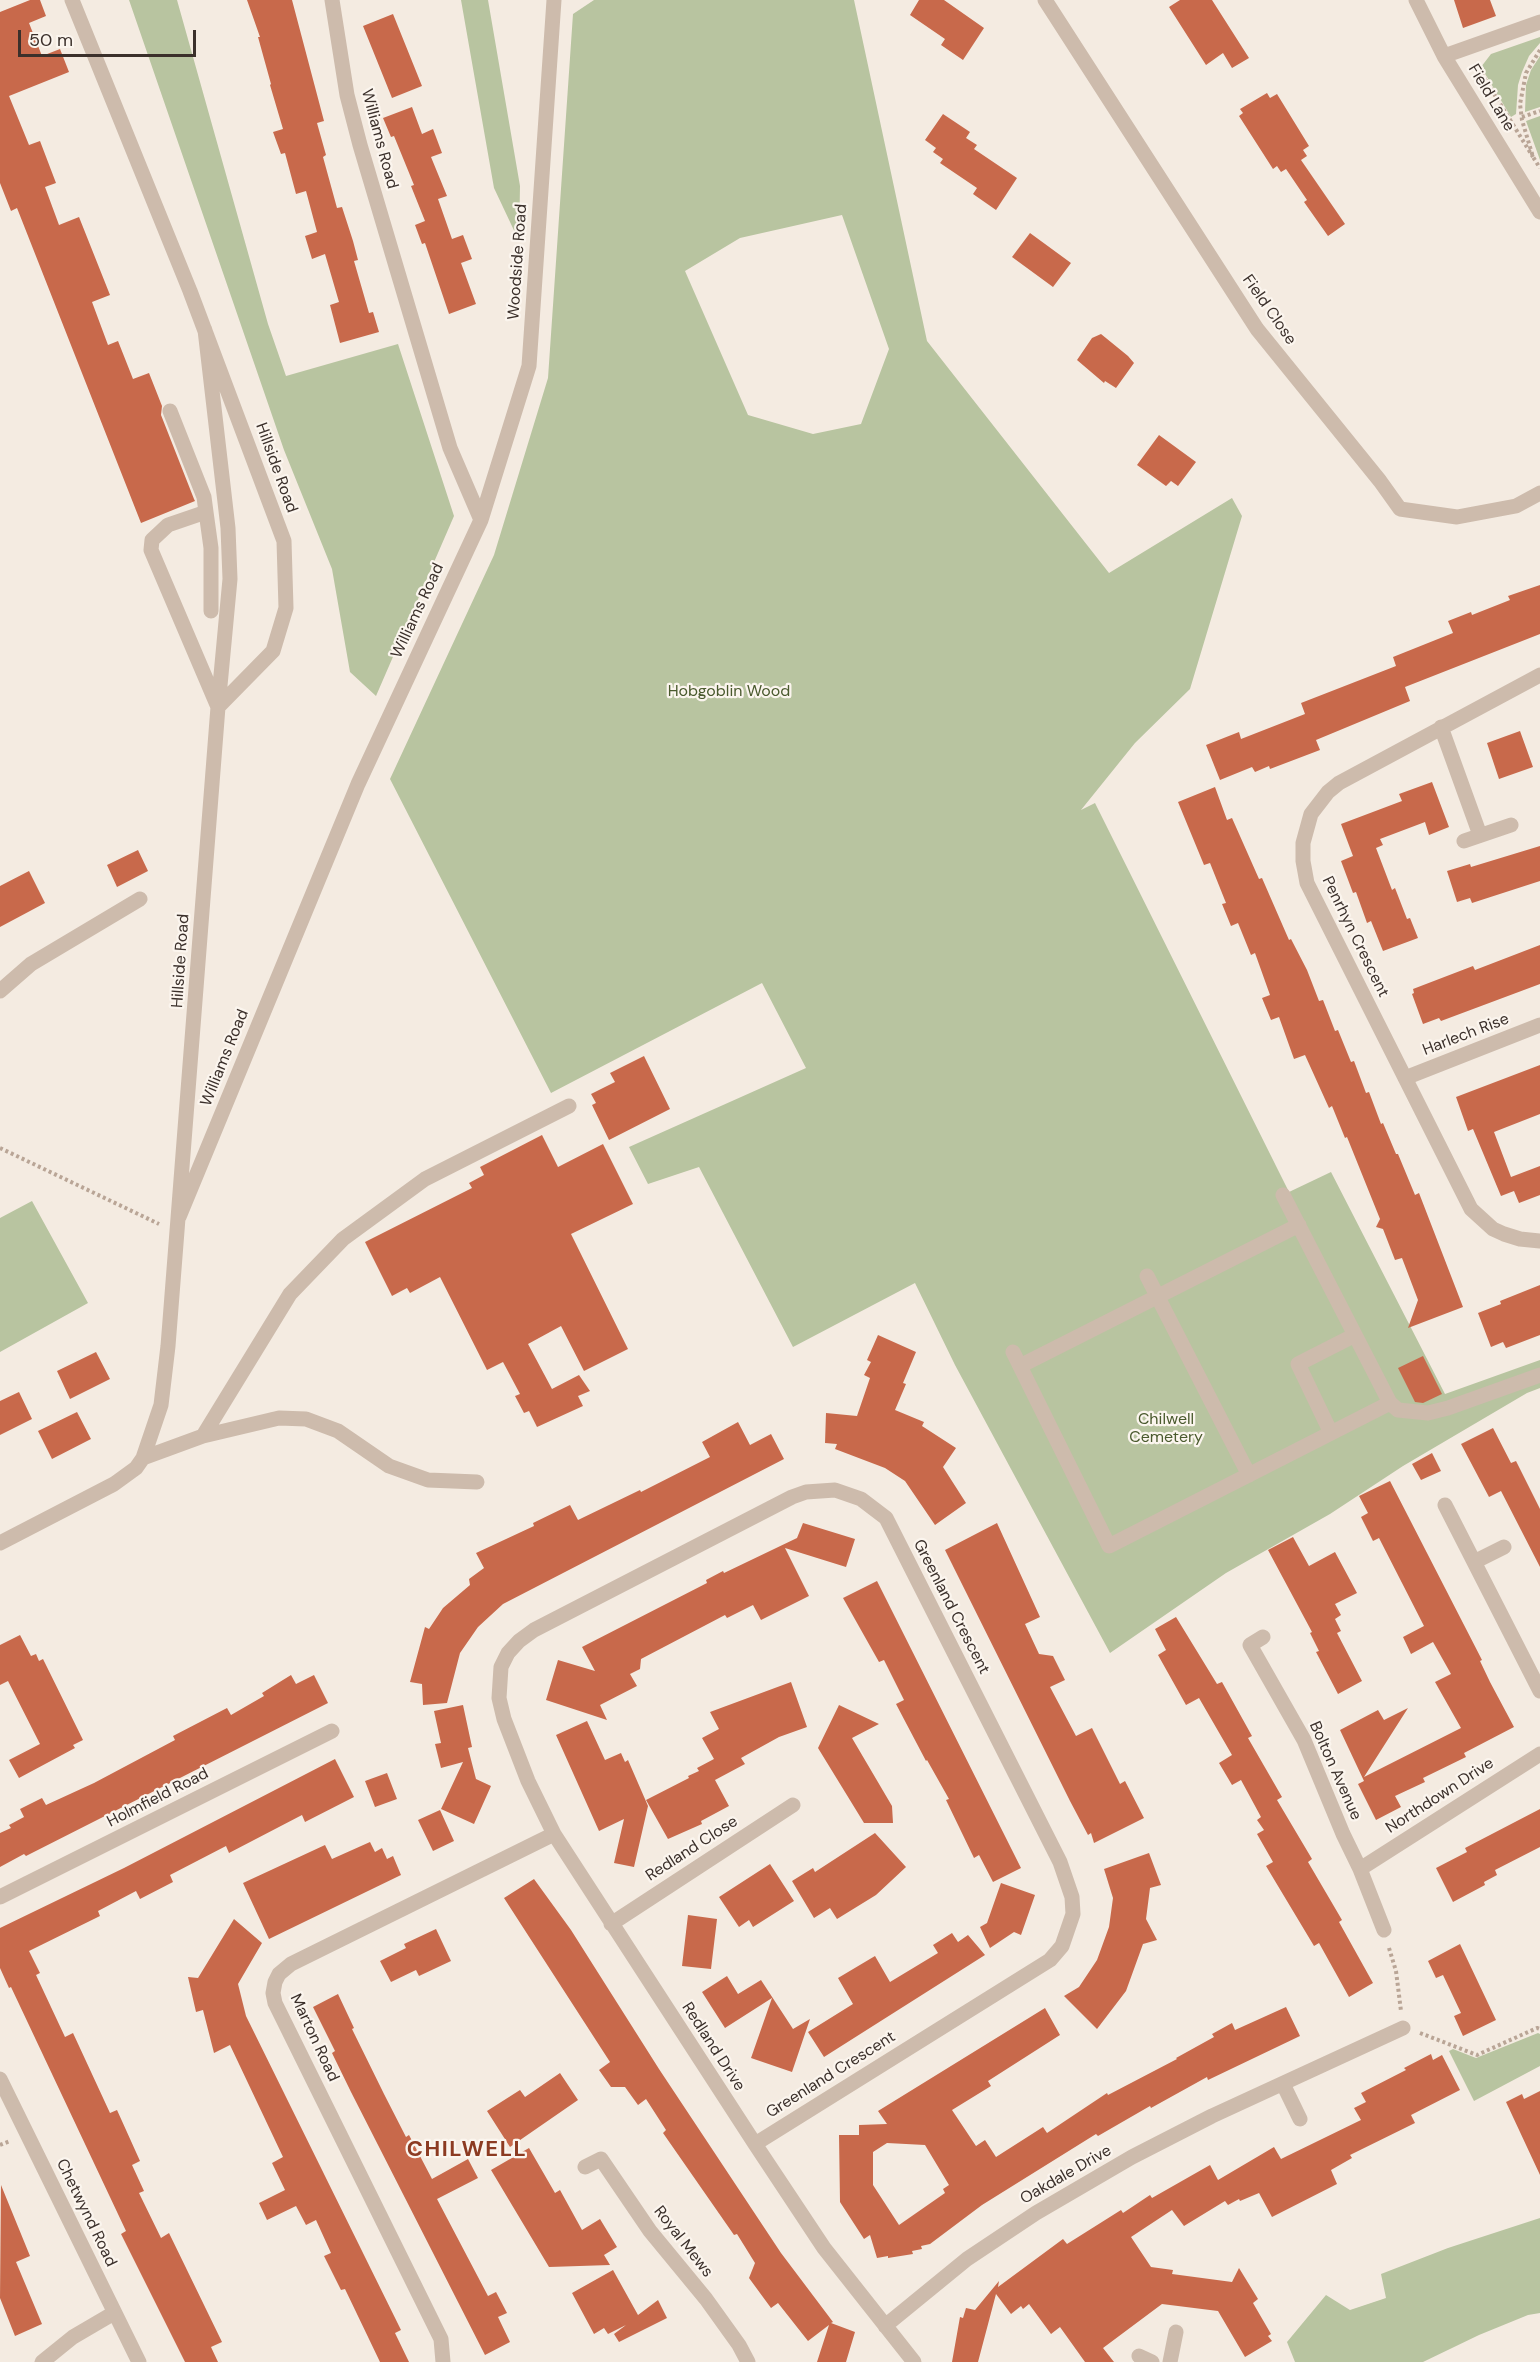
<!DOCTYPE html>
<html>
<head>
<meta charset="utf-8">
<style>
	body { margin:0 }
	#map { position:relative; width:1540px; height:2362px; overflow:hidden; background:#f4ebe1; font-family:"DM Sans",sans-serif }
	canvas { display:block }
	.scale { position:absolute; left:18px; top:30px; width:178px; height:27px; box-sizing:border-box; border:3px solid #3b302b; border-top:0; padding-left:8px; font-size:18px; line-height:21px; white-space:nowrap; color:#3b302b; -webkit-text-stroke:4px #fbf5ee; paint-order:stroke }
</style>
</head>
<body>
<div id="map">
<canvas width="1540" height="2362"></canvas>
<div class="scale">50 m</div>
</div>
<script>
const context = document.querySelector('canvas').getContext('2d');
context.lineJoin = 'round';
function fill(path, color) {
  context.fillStyle = color;
  context.fill(path, 'evenodd');
}
function toPath(rows) {
  const path = new Path2D();
  for (const r of rows) {
    path.moveTo(r[0], r[1]);
    for (let i = 2; i < r.length; i += 2) path.lineTo(r[i], r[i + 1]);
  }
  return path;
}
function strokePath(path, color, width, dash) {
  context.strokeStyle = color;
  context.lineWidth = width;
  context.lineCap = dash ? 'butt' : 'round';
  context.setLineDash(dash || []);
  context.stroke(path);
}
function drawText(font, color, halo, rows, align = 'center') {
  context.font = font + ' "DM Sans",sans-serif';
  context.lineWidth = 4.5;
  context.setLineDash([]);
  context.textBaseline = 'middle';
  context.strokeStyle = halo;
  context.fillStyle = color;
  for (const [text, x, y, turn = 0] of rows) {
    context.save();
    context.translate(x, y);
    context.rotate((+turn || 0) * Math.PI / 180);
    context.textAlign = isNaN(turn) ? turn : align;
    if (halo) context.strokeText(text, 0, 0);
    context.fillText(text, 0, 0);
    context.restore();
  }
}
fill(toPath([
	[129,0,177,0,268,324,286,376,398,344,454,516,376,696,350,672,332,569,284,450],
	[461,0,488,0,520,186,519,241,494,188],
	[594,0,854,0,927,341,1109,573,1232,498,1242,516,1190,689,1135,743,1081,810,1095,803,1289,1192,1331,1172,1445,1394,1540,1360,1540,1388,1527,1393,1403,1466,1330,1514,1226,1573,1110,1653,955,1365,915,1283,793,1347,699,1167,648,1184,629,1147,806,1068,762,983,551,1093,390,779,494,555,548,378,573,14],
	[842,215,889,349,861,424,813,434,748,415,685,271,740,238],
	[1540,37,1540,43,1529,56,1522,72,1518,85,1516,114,1511,117,1481,67,1491,54],
	[1540,56,1540,107,1525,112,1526,85,1531,70],
	[1540,116,1540,160,1526,121],
	[32,1201,88,1303,0,1352,0,1218],
	[1538,2033,1540,2034,1540,2066,1474,2101,1449,2051,1453,2049,1476,2058],
	[1540,2218,1540,2313,1528,2315,1479,2335,1423,2362,1295,2362,1287,2342,1326,2295,1350,2310,1386,2298,1381,2274,1448,2248]
]), '#b8c4a0');
fill(toPath([
	[30,0,40,0,46,16,29,23,42,56,60,49,69,72,9,96,29,145,40,141,56,183,45,187,59,225,79,217,110,295,92,302,108,345,118,341,133,379,149,373,162,406,161,415,194,499,195,501,141,523,17,208,11,211,0,183,0,12],
	[247,0,292,0,324,121,317,123,326,155,323,157,337,208,342,207,353,241,358,260,354,261,369,313,373,312,379,332,340,343,330,305,339,302,325,254,312,259,305,236,317,232,306,191,296,194,285,153,281,154,273,132,283,129,270,85,271,84,258,37,260,37],
	[919,0,944,0,984,28,963,60,941,45,945,39,910,15],
	[1180,0,1212,0,1249,58,1232,68,1223,53,1206,65,1169,7],
	[1454,0,1490,0,1496,16,1463,28],
	[393,14,422,86,392,98,363,26],
	[1267,93,1270,98,1277,94,1309,146,1303,150,1307,156,1301,160,1345,224,1328,236,1304,202,1307,200,1286,169,1281,172,1277,166,1273,169,1239,116,1243,113,1240,109],
	[412,107,422,134,433,129,442,153,431,157,447,196,438,199,452,239,463,235,472,259,461,263,476,304,449,314,425,243,422,244,415,225,425,221,411,186,414,185,394,136,391,137,383,118],
	[943,114,970,132,966,138,977,145,974,149,1017,178,996,210,973,194,977,188,940,163,943,159,933,152,936,148,925,140],
	[1030,233,1071,263,1053,287,1012,257],
	[1101,334,1128,356,1134,363,1116,388,1105,381,1104,383,1077,360,1092,338],
	[1159,435,1196,462,1178,486,1171,481,1166,486,1137,465],
	[1540,585,1540,634,1405,687,1410,701,1316,740,1320,750,1270,769,1269,766,1255,772,1252,767,1220,780,1206,745,1239,732,1241,739,1305,714,1301,703,1396,666,1393,657,1453,633,1448,621,1471,612,1472,615,1510,600,1508,596],
	[1520,731,1533,767,1499,779,1487,743],
	[1432,782,1449,827,1429,835,1425,822,1380,839,1383,845,1376,848,1392,890,1395,888,1407,919,1410,918,1418,938,1383,951,1371,921,1367,923,1356,892,1353,893,1341,861,1353,856,1341,824,1402,801,1399,794],
	[1215,787,1227,820,1232,818,1259,879,1262,878,1289,940,1291,939,1307,970,1319,1001,1323,1000,1335,1031,1338,1030,1351,1062,1354,1061,1366,1093,1369,1092,1381,1124,1383,1123,1396,1154,1398,1154,1415,1195,1419,1193,1463,1307,1408,1328,1418,1300,1402,1258,1395,1260,1383,1229,1376,1227,1380,1219,1347,1137,1345,1138,1332,1106,1329,1108,1305,1055,1294,1059,1279,1017,1271,1020,1262,998,1270,995,1255,953,1251,955,1238,923,1231,926,1222,904,1226,903,1210,863,1204,865,1178,802],
	[1540,846,1540,881,1472,903,1470,898,1457,902,1447,871,1470,864,1471,867],
	[138,850,148,871,117,887,107,865],
	[29,871,45,903,0,927,0,886],
	[1540,945,1540,984,1441,1021,1439,1018,1423,1024,1412,994,1414,993,1413,989,1473,966,1475,970],
	[644,1056,670,1109,609,1140,592,1105,596,1103,591,1094,615,1082,610,1073],
	[1540,1065,1540,1114,1494,1132,1511,1177,1540,1166,1540,1195,1519,1203,1514,1191,1501,1196,1473,1129,1468,1131,1456,1097],
	[542,1135,558,1167,603,1144,633,1204,571,1234,628,1349,584,1371,561,1326,528,1344,552,1389,579,1375,590,1391,578,1396,583,1406,537,1427,529,1411,524,1413,515,1396,520,1394,503,1362,487,1370,440,1277,410,1293,407,1288,392,1296,365,1242,472,1188,469,1183,484,1175,480,1167],
	[1540,1285,1540,1335,1506,1348,1503,1342,1491,1347,1478,1313,1501,1304,1500,1301],
	[878,1335,916,1352,903,1383,906,1384,895,1410,924,1422,922,1426,956,1448,943,1467,966,1503,935,1525,905,1481,885,1468,835,1449,837,1444,825,1443,826,1413,857,1416,870,1378,864,1375,871,1362,867,1360],
	[96,1352,110,1379,70,1399,57,1371],
	[1423,1356,1442,1394,1423,1403,1415,1402,1398,1368],
	[19,1392,32,1419,0,1435,0,1401],
	[77,1412,91,1439,52,1459,38,1431],
	[738,1422,750,1445,771,1434,784,1459,503,1604,478,1627,460,1653,447,1703,423,1705,422,1684,410,1682,425,1627,429,1629,443,1608,470,1585,469,1579,484,1568,476,1553,534,1526,533,1523,570,1505,578,1520,640,1490,641,1492,710,1457,702,1442],
	[1493,1428,1511,1463,1516,1461,1540,1509,1540,1567,1501,1491,1489,1497,1461,1444],
	[1432,1453,1441,1471,1421,1480,1412,1464],
	[1390,1481,1482,1660,1480,1661,1490,1682,1514,1727,1464,1753,1466,1757,1423,1778,1425,1782,1395,1796,1401,1807,1376,1820,1358,1784,1364,1781,1340,1730,1378,1710,1384,1720,1408,1708,1364,1777,1461,1728,1435,1682,1451,1674,1433,1642,1411,1654,1403,1637,1424,1626,1379,1538,1373,1541,1361,1517,1368,1513,1359,1496],
	[803,1523,855,1539,846,1567,785,1548,809,1596,761,1620,753,1605,727,1618,725,1615,641,1659,640,1669,630,1674,637,1686,600,1705,607,1720,546,1700,558,1660,595,1671,582,1647,707,1583,706,1580,723,1571,724,1573,797,1538],
	[997,1523,1040,1617,1025,1624,1039,1654,1053,1656,1065,1680,1050,1687,1076,1736,1092,1728,1120,1784,1125,1781,1144,1818,1094,1843,1091,1833,1088,1835,1070,1801,945,1550],
	[1293,1537,1309,1566,1335,1552,1357,1593,1335,1604,1341,1615,1335,1619,1341,1631,1337,1633,1362,1681,1338,1694,1316,1652,1319,1651,1310,1633,1312,1632,1268,1550],
	[877,1581,1021,1868,993,1882,979,1855,974,1858,946,1800,949,1799,927,1760,926,1761,896,1704,904,1700,884,1660,879,1662,843,1598],
	[1176,1617,1217,1684,1222,1682,1252,1736,1248,1738,1282,1797,1277,1800,1312,1859,1308,1862,1342,1920,1339,1922,1373,1983,1349,1997,1319,1943,1314,1946,1266,1866,1273,1862,1257,1834,1264,1830,1257,1820,1261,1817,1241,1780,1232,1785,1219,1763,1232,1755,1199,1698,1186,1705,1158,1655,1166,1650,1155,1629],
	[20,1635,31,1656,36,1654,39,1661,43,1659,83,1740,73,1745,75,1748,19,1778,9,1760,40,1744,8,1681,0,1685,0,1645],
	[291,1675,296,1684,314,1675,328,1703,26,1856,24,1854,0,1867,0,1833,11,1828,9,1825,24,1817,20,1809,42,1798,46,1805,94,1783,175,1740,173,1736,227,1708,231,1715,264,1696,262,1693],
	[791,1682,807,1727,779,1737,741,1758,745,1764,715,1780,729,1806,701,1821,702,1824,668,1839,646,1800,689,1778,688,1776,699,1771,697,1768,714,1759,702,1738,719,1729,710,1712],
	[463,1705,472,1747,468,1748,476,1779,491,1786,474,1824,441,1809,463,1762,441,1768,435,1744,441,1743,434,1711],
	[839,1705,879,1724,852,1738,892,1806,893,1823,864,1823,818,1748],
	[587,1721,605,1760,621,1753,625,1762,628,1760,648,1806,634,1867,614,1863,624,1819,599,1831,556,1735],
	[335,1759,354,1797,305,1822,302,1815,229,1853,226,1846,170,1875,173,1882,140,1899,136,1891,98,1911,100,1916,29,1951,40,1973,36,1975,65,2037,73,2033,110,2113,117,2110,140,2161,132,2165,144,2191,139,2193,161,2238,169,2233,222,2342,211,2347,218,2362,185,2362,121,2234,126,2231,11,1987,9,1988,0,1968,0,1928,124,1868],
	[387,1773,397,1799,375,1807,365,1781],
	[1540,1809,1540,1847,1495,1870,1497,1875,1484,1882,1485,1885,1453,1902,1436,1868,1467,1852,1465,1848],
	[440,1810,454,1841,433,1851,418,1820],
	[875,1833,906,1867,876,1895,837,1919,830,1908,814,1918,792,1881,813,1868,815,1872],
	[370,1842,375,1852,382,1848,387,1859,393,1856,401,1875,269,1939,243,1883,325,1845,332,1859],
	[1149,1853,1161,1885,1150,1888,1146,1919,1157,1940,1143,1944,1126,1991,1097,2029,1064,1996,1079,1987,1097,1960,1109,1927,1113,1898,1104,1869],
	[770,1864,794,1901,753,1927,749,1920,739,1927,719,1897],
	[534,1879,571,1930,659,2069,781,2253,833,2322,831,2323,855,2332,846,2362,817,2362,829,2325,808,2341,778,2303,771,2308,749,2278,755,2263,737,2234,734,2235,663,2133,666,2130,646,2099,638,2105,625,2087,611,2087,599,2070,610,2062,504,1898],
	[1001,1883,1035,1895,1021,1935,1014,1932,990,1948,980,1927,987,1923],
	[688,1915,717,1919,711,1969,682,1966],
	[234,1919,262,1943,238,1984,246,2016,401,2330,395,2333,409,2362,380,2362,345,2289,341,2290,324,2256,331,2253,316,2220,306,2225,296,2206,267,2220,259,2203,285,2190,272,2163,283,2157,230,2045,214,2053,203,2010,196,2012,188,1977,198,1978],
	[436,1929,451,1961,419,1976,416,1970,391,1982,380,1961,406,1948,404,1944],
	[952,1933,958,1942,968,1935,985,1955,824,2057,808,2032,853,2004,838,1978,875,1956,890,1982,938,1953,933,1945],
	[1460,1944,1496,2020,1463,2036,1454,2016,1461,2013,1443,1975,1436,1978,1428,1961],
	[727,1976,738,1994,761,1980,793,2029,810,2019,792,2072,751,2058,772,1998,725,2028,702,1992],
	[338,1994,354,2028,352,2029,384,2094,406,2137,409,2135,432,2179,468,2159,478,2178,437,2199,488,2296,496,2292,507,2313,498,2317,510,2342,485,2355,351,2092,332,2053,335,2051,313,2007],
	[1286,2007,1300,2036,1208,2080,1207,2077,1151,2108,1150,2106,1098,2136,1096,2134,982,2205,930,2244,921,2246,922,2249,912,2251,913,2254,888,2258,888,2256,877,2258,870,2235,864,2239,840,2202,839,2135,859,2135,859,2125,887,2124,878,2111,1045,2008,1060,2035,988,2081,991,2086,952,2110,976,2146,985,2140,996,2157,1043,2127,1047,2133,1107,2093,1108,2095,1177,2059,1176,2058,1214,2037,1212,2034,1232,2023,1235,2030],
	[887,2143,925,2145,949,2185,943,2189,945,2193,899,2225,873,2185,873,2152],
	[1431,2054,1433,2060,1442,2055,1460,2090,1411,2115,1415,2123,1350,2155,1352,2158,1331,2170,1337,2184,1272,2217,1259,2193,1240,2201,1239,2199,1228,2205,1225,2201,1184,2226,1172,2210,1131,2237,1151,2267,1173,2270,1172,2274,1232,2282,1239,2268,1258,2299,1253,2303,1271,2334,1268,2336,1272,2341,1245,2357,1218,2311,1162,2304,1103,2348,1114,2362,1085,2362,1060,2327,1051,2334,1029,2304,1023,2309,1021,2306,1011,2314,996,2294,978,2362,952,2362,960,2317,963,2318,966,2308,975,2310,999,2281,998,2287,1063,2239,1067,2244,1121,2210,1123,2213,1150,2195,1152,2198,1210,2165,1218,2180,1274,2147,1281,2159,1361,2120,1354,2108,1366,2102,1361,2093,1406,2070,1404,2068],
	[560,2073,578,2100,510,2147,487,2111,520,2090,525,2097],
	[1540,2091,1540,2175,1506,2102,1522,2094,1524,2099],
	[529,2148,555,2193,560,2190,582,2230,600,2219,617,2247,604,2255,610,2265,549,2267,491,2170],
	[1,2185,30,2256,16,2262,42,2324,15,2336,0,2298],
	[613,2270,638,2315,658,2300,667,2318,619,2342,614,2334,626,2325,608,2334,604,2328,594,2334,572,2293]
]), '#c8694b');
strokePath(toPath([
	[1540,50,1526,73,1520,104,1522,120,1533,157,1540,168],
	[1475,63,1533,157],
	[1522,117,1540,111],
	[0,1148,159,1224],
	[1389,1948,1396,1971,1401,2011],
	[1420,2033,1477,2055,1537,2028,1540,2029],
	[0,2145,10,2141]
]), '#b9a596', 4, [3, 3]);
strokePath(toPath([
	[72,0,190,291,284,541,286,608,273,651,218,707,151,550,152,540,168,525,206,512,204,497,170,411],
	[1045,0,1257,329,1380,481,1400,509,1457,517,1516,506,1540,493],
	[1416,0,1444,56,1540,212],
	[1444,56,1540,22],
	[206,512,211,548,211,611],
	[481,520,529,366,554,0],
	[1540,675,1339,783,1328,792,1311,814,1303,843,1303,861,1307,883,1471,1209,1493,1229,1504,1234,1520,1239,1540,1241],
	[1441,727,1480,835],
	[1464,841,1511,825],
	[0,991,31,964,140,899],
	[1405,1078,1540,1025],
	[1283,1195,1390,1403,1398,1410,1428,1413,1448,1408,1540,1375],
	[179,1217,358,784,481,520,450,448,360,145,347,95,332,0],
	[1147,1276,1249,1475],
	[1013,1352,1109,1546,1390,1403],
	[1020,1366,1299,1225],
	[1331,1433,1298,1364,1355,1335],
	[203,1436,290,1294,343,1239,425,1179,569,1106],
	[143,1458,161,1405,168,1346,218,707,230,579,228,528,205,330],
	[1445,1505,1540,1691],
	[0,1543,114,1484,136,1468,143,1458,203,1436,279,1418,306,1419,338,1431,389,1466,428,1480,477,1482],
	[1474,1562,1504,1547],
	[1263,1637,1250,1645,1304,1740,1343,1834,1360,1869,1384,1930],
	[1360,1869,1540,1754],
	[0,1897,332,1731],
	[611,1924,793,1805],
	[0,2079,139,2362],
	[1283,2084,1300,2119],
	[755,2144,1050,1960,1062,1946,1073,1914,1072,1897,1060,1862,886,1518,861,1499,835,1490,806,1492,792,1497,534,1630,519,1641,508,1653,501,1667,499,1698,504,1719,528,1781,554,1834,755,2144,824,2248,914,2362],
	[585,2167,601,2159,650,2231,706,2299,739,2345,748,2362],
	[885,2326,967,2259,1036,2213,1132,2157,1212,2116,1403,2028],
	[1139,2356,1152,2362],
	[42,2362,73,2337,114,2313],
	[443,2362,441,2339,275,2003,273,1993,275,1982,279,1974,291,1964,554,1834],
	[1170,2362,1176,2332]
]), '#cdbbac', 15);
drawText('16px', '#3b302b', '#fbf5ee', [
	["Field Lane",1491,98,59],
	["Williams Road",379,139,75],
	["Woodside Road",518,262,-86],
	["Field Close",1269,310,55],
	["Hillside Road",276,468,70],
	["Williams Road",418,611,-65],
	["Penrhyn Crescent",1355,937,64],
	["Hillside Road",181,961,-86],
	["Harlech Rise",1466,1035,-21],
	["Williams Road",225,1058,-68],
	["Greenland Crescent",951,1607,63],
	["Bolton Avenue",1335,1771,66],
	["Northdown Drive",1440,1796,-33],
	["Holmfield Road",158,1798,-27],
	["Redland Close",692,1849,-33],
	["Marton Road",314,2038,65],
	["Redland Drive",713,2047,57],
	["Greenland Crescent",831,2075,-32],
	["Oakdale Drive",1066,2175,-30],
	["Chetwynd Road",86,2213,64],
	["Royal Mews",683,2242,52]
]);
drawText('16px', '#4a5a2e', '#fbf5ee', [
	["Hobgoblin Wood",729,692],
	["Chilwell",1166,1420],
	["Cemetery",1166,1438]
]);
context.letterSpacing = '1.5px';
drawText('bold 22px', '#8c3b22', '#fbf5ee', [
	["CHILWELL",467,2150]
]);
context.letterSpacing = '0px';
</script>
</body>
</html>
